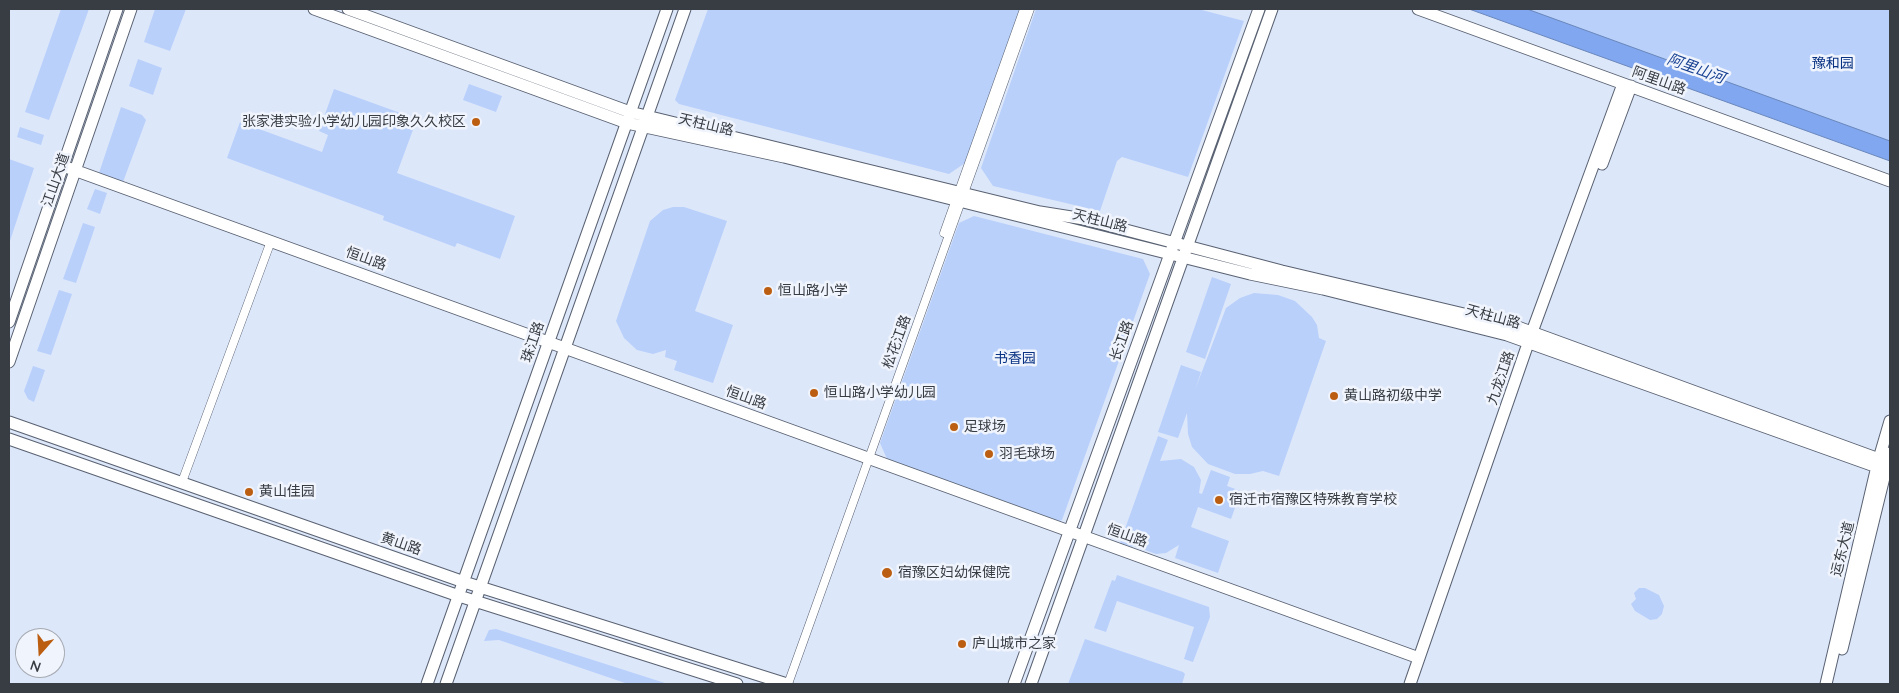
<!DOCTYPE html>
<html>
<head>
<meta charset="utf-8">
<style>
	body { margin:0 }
	#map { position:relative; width:1899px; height:693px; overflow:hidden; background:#dde7fa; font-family:Quicksand,sans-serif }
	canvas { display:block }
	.frame { position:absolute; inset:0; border:10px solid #383c43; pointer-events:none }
	.north { position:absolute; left:15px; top:628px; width:50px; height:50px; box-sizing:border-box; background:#f0f4fc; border:1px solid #a6aab2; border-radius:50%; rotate:199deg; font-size:14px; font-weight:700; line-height:20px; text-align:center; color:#383c43 }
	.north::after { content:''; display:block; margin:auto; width:18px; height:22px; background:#bc5e11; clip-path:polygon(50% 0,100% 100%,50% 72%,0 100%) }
</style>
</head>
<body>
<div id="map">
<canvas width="1899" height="693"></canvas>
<div class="frame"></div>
<div class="north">N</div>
</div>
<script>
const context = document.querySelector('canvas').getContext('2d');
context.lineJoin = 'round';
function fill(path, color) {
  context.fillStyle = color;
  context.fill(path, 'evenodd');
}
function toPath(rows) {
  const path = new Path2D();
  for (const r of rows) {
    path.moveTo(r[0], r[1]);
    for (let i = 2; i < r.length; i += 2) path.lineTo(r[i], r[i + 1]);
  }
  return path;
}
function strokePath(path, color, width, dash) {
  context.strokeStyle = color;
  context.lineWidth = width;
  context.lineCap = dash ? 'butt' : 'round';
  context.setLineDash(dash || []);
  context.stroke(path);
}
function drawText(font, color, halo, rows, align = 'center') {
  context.font = font + ' Quicksand,"Noto Sans SC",sans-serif';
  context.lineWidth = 5;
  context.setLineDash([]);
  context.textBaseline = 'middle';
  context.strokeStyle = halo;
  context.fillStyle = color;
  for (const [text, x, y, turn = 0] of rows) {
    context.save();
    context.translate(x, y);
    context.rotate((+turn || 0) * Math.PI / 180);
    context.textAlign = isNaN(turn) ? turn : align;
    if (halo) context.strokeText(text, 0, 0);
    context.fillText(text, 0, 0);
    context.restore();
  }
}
fill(toPath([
	[61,9,89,9,49,120,25,112],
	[155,9,186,9,170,51,144,42],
	[708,9,1021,9,965,163,949,174,679,104,675,100],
	[1036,9,1198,9,1244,21,1188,177,1122,157,1117,161,1100,211,993,186,981,168],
	[1523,9,1890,9,1890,142],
	[138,59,162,68,153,95,129,86],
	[469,84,502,96,496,112,463,100],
	[334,89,417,119,397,173,515,216,500,259,457,243,455,247,383,220,384,216,227,158,240,122,322,152,328,135,319,131],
	[121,107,142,115,146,120,123,182,99,173],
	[20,127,44,135,41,145,17,137],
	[9,159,34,168,9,244],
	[95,189,107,193,100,214,87,209],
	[673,207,684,207,727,221,695,311,733,325,713,383,674,370,677,361,665,357,666,350,653,354,637,350,624,338,616,321,650,221,663,210],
	[974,216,1143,259,1150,274,1062,520,1059,521,887,459,880,443,959,223],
	[83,223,95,227,76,283,63,279],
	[1212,277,1231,284,1205,359,1186,352],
	[59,290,72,294,51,355,37,351],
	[1254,293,1278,295,1295,301,1312,317,1317,325,1319,338,1326,341,1279,476,1263,471,1250,474,1235,474,1208,464,1192,447,1188,434,1187,413,1178,438,1158,432,1181,365,1201,372,1195,390,1226,308,1240,298],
	[33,366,45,370,34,402,28,399,24,391],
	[1158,436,1168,440,1160,461,1181,459,1194,467,1201,480,1199,493,1202,494,1211,470,1230,477,1227,486,1241,491,1231,519,1198,507,1191,527,1229,541,1218,573,1175,558,1179,545,1166,553,1156,554,1145,550,1135,540,1132,547,1120,543],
	[1117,575,1209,607,1210,617,1193,662,1184,659,1194,627,1117,601,1106,632,1094,628,1112,580,1115,581],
	[1639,588,1645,588,1659,595,1664,606,1662,614,1657,619,1650,620,1635,611,1631,604,1636,599,1634,593],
	[496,629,668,684,628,684,499,640,484,641,489,630],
	[1085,639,1183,672,1185,674,1182,684,1068,684]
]), '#b9d0fb');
const water = toPath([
	[1469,9,1527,9,1890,141,1890,161,1469,9]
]);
fill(water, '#80a7ef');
strokePath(water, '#6a87bb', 1);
const street = toPath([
	[944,233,1024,9],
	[182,482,271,241],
	[788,684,1030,9]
]);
const secondary = toPath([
	[314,9,627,123,784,157,1250,274,1323,289,1507,335,1877,467],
	[348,9,630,112,1040,212,1084,219,1282,271,1515,326,1879,459],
	[1418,9,1890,181],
	[1602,164,1631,86],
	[63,166,1419,658],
	[9,322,117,9],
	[9,362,131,9],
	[9,422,464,582,787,684],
	[9,439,459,596,737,684],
	[1842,649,1890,453],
	[427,684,667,9],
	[446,684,685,9],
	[1014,684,1259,9],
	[1031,684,1272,9],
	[1410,684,1532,332,1623,84],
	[1826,684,1878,462,1890,421]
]);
strokePath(street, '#596272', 9);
strokePath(secondary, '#596272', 13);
strokePath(street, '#fff', 8);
strokePath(secondary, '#fff', 11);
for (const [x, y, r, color] of [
	[476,122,5,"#bc5e11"],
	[768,291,5,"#bc5e11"],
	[814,393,5,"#bc5e11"],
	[1334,396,5,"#bc5e11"],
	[954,427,5,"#bc5e11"],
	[989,454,5,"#bc5e11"],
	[249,492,5,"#bc5e11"],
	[1219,500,5,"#bc5e11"],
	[887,573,6,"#bc5e11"],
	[962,644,5,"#bc5e11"]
]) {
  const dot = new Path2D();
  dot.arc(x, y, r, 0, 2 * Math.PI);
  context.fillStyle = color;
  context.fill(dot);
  strokePath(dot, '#f0f4fc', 2);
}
drawText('14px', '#093283', '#f0f4fc', [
	["豫和园",1833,64],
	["书香园",1015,359]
]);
drawText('14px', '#383c43', '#f0f4fc', [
	["阿里山路",1659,81,20],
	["天柱山路",706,125,13],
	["江山大道",56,180,-71],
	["天柱山路",1100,221,14],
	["恒山路",366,259,20],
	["天柱山路",1493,317,15],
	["长江路",1122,341,-70],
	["珠江路",533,342,-71],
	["松花江路",897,342,-70],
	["九龙江路",1501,378,-71],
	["恒山路",746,398,20],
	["恒山路",1127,536,20],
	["黄山路",401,544,19],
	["运东大道",1843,549,-76]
]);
drawText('14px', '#383c43', '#f0f4fc', [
	["张家港实验小学幼儿园印象久久校区",466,122,"right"],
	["恒山路小学",778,291],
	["恒山路小学幼儿园",824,393],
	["黄山路初级中学",1344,396],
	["足球场",964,427],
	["羽毛球场",999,454],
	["黄山佳园",259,492],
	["宿迁市宿豫区特殊教育学校",1229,500],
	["宿豫区妇幼保健院",898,573],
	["庐山城市之家",972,644]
], 'left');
drawText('italic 15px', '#174092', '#f0f4fc', [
	["阿里山河",1696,69,20]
]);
</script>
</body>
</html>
